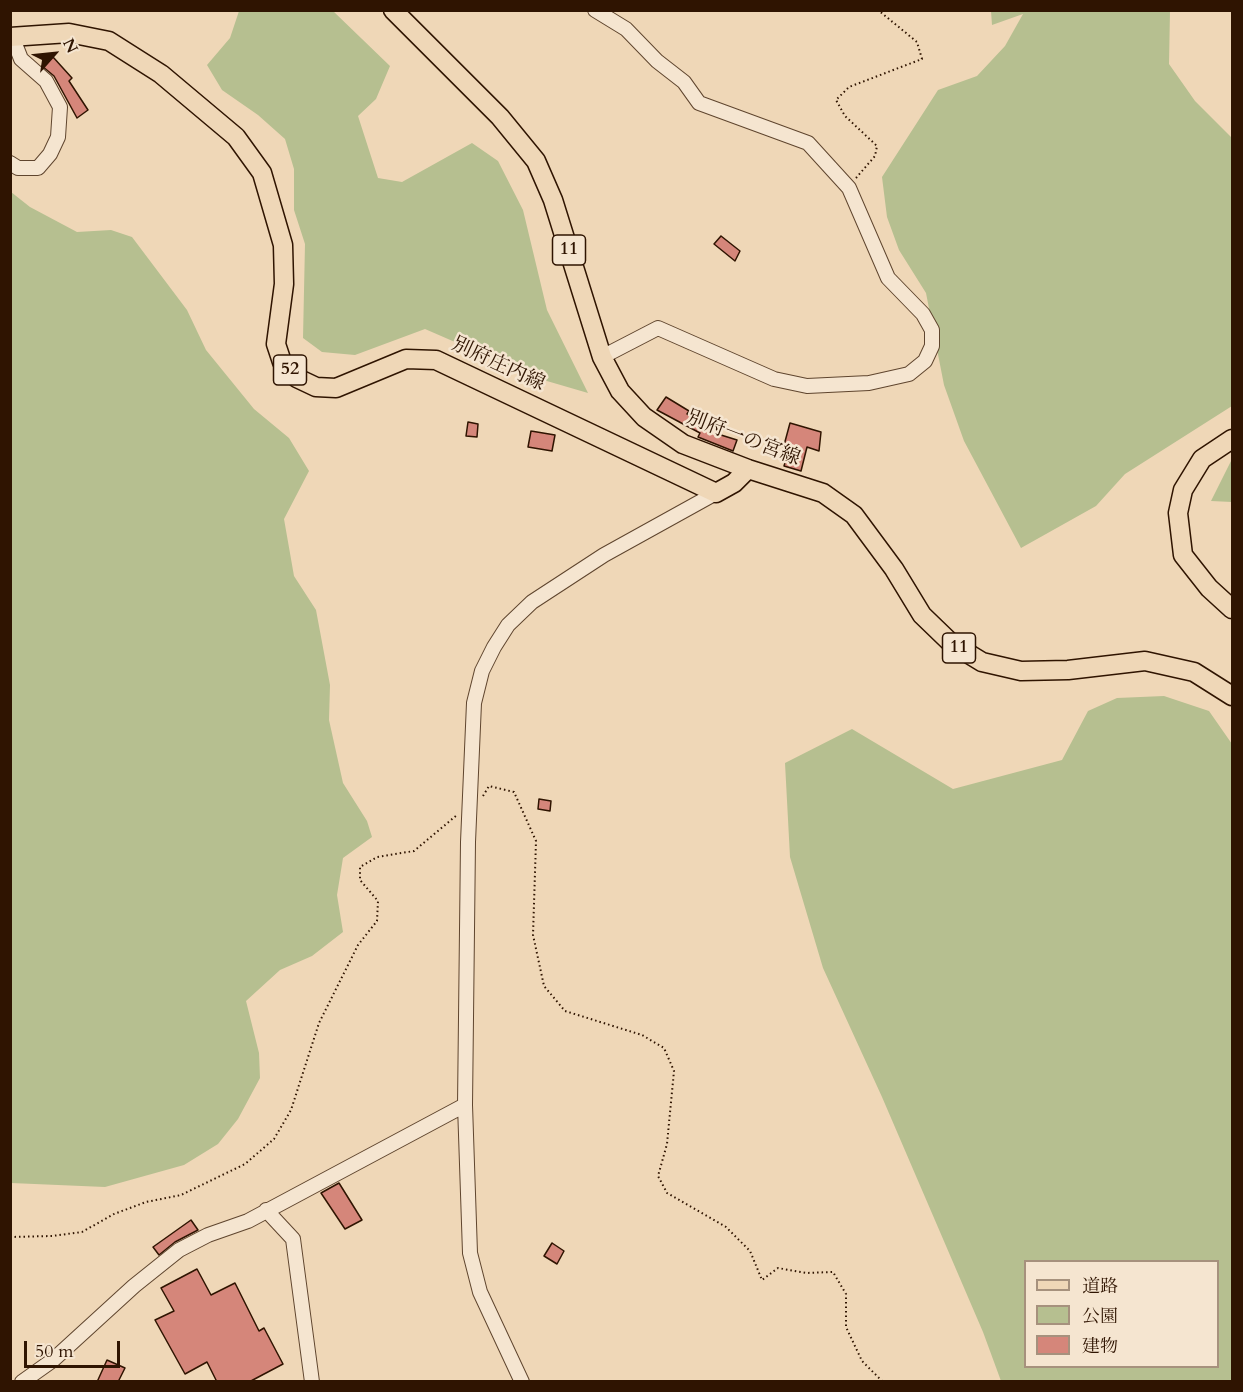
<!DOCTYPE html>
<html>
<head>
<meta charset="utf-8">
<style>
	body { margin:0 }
	#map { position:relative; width:1243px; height:1392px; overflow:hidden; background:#efd7b7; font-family:Cardo,"Noto Serif JP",serif }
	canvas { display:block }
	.frame { position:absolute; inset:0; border:12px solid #2f1401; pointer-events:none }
	.legend { position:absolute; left:1024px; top:1260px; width:195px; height:108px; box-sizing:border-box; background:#f5e5d0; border:2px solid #a6917d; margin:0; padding:8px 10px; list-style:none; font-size:18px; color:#2f1401 }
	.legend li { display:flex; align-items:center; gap:12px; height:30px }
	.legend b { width:30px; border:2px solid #a6917d }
	.north { position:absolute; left:24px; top:24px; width:60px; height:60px; -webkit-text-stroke:4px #f5e5d0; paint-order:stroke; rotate:63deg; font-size:16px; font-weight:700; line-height:24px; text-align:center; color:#2f1401 }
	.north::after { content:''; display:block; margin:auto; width:21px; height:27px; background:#2f1401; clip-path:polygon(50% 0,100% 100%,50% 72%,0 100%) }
	.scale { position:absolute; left:24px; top:1341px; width:96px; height:27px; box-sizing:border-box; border:3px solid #2f1401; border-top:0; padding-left:8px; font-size:18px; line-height:21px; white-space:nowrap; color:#2f1401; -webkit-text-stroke:4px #f5e5d0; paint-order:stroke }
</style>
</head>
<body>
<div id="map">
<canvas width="1243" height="1392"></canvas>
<div class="frame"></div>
<ul class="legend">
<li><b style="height:8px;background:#efd7b7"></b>道路</li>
<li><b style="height:16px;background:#b6bf90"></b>公園</li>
<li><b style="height:16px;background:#d5867a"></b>建物</li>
</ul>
<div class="north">N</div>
<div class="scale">50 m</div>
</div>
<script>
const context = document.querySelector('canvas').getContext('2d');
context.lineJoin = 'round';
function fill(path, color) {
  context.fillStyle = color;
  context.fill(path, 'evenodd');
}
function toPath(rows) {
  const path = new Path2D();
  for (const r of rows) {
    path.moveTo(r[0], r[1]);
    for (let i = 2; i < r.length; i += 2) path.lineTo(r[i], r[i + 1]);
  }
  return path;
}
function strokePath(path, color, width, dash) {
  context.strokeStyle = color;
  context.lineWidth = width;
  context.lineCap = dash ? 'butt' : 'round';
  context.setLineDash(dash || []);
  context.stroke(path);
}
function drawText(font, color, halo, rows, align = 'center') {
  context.font = font + ' Cardo,"Noto Serif JP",serif';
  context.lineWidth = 5;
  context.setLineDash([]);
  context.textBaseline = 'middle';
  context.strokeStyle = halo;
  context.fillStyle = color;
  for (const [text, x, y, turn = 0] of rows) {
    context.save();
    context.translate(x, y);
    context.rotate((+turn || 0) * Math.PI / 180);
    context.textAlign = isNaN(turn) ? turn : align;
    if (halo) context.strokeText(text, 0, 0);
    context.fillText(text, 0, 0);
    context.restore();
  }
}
fill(toPath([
	[239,11,333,11,390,66,376,99,358,116,378,178,402,182,472,143,498,161,523,210,547,310,588,393,540,379,425,329,355,355,322,352,303,338,305,244,294,210,294,169,285,139,258,115,222,90,207,65,230,38],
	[991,11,1170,11,1169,64,1195,101,1232,138,1232,406,1125,474,1096,506,1021,548,964,441,944,385,926,293,899,250,887,217,882,177,938,90,977,76,1005,46,1023,14,992,25],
	[11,192,30,207,77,232,111,230,132,237,187,310,206,350,254,409,289,438,309,471,284,519,294,576,316,610,330,685,329,720,343,783,367,821,372,837,343,858,337,895,343,932,312,956,280,970,246,1001,259,1053,260,1078,238,1119,218,1144,184,1165,105,1187,11,1183],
	[1232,460,1232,502,1211,501,1231,461],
	[1164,696,1209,711,1232,744,1232,1381,1001,1381,983,1332,882,1097,823,968,790,857,785,763,852,729,953,789,1062,760,1088,711,1117,698],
	[1026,1262,1218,1262,1218,1366,1026,1366]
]), '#b6bf90');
const building = toPath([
	[53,57,72,78,69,81,88,110,77,118,54,76,42,66,53,57],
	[721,236,740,251,735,261,714,244,721,236],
	[666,397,689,411,687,414,717,428,715,430,721,435,737,440,733,451,698,437,700,433,657,410,666,397],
	[468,422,478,424,477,437,466,436,468,422],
	[790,423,821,432,819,451,807,447,801,471,784,466,790,447,783,449,790,423],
	[531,431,555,435,552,451,528,447,531,431],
	[539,799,551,801,550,811,538,809,539,799],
	[339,1183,362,1220,345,1229,321,1193,339,1183],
	[191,1220,198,1230,175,1242,159,1255,153,1247,191,1220],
	[552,1243,564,1251,557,1264,544,1256,552,1243],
	[197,1269,211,1295,235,1283,259,1331,264,1328,283,1364,249,1382,217,1382,207,1362,185,1374,155,1320,174,1311,161,1288,197,1269],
	[107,1360,125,1368,118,1382,97,1382,107,1360]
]);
fill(building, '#d5867a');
strokePath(building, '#2f1401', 1.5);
const minor = toPath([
	[595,10,626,29,657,61,684,82,699,103,808,143,849,188,888,278,923,314,932,330,932,346,925,361,909,374,869,383,807,386,774,379,658,328,602,357],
	[10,163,18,168,38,168,50,154,58,137,60,107,46,81,21,59,12,36],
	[266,1210,293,1239,312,1382],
	[22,1382,53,1360,134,1286,179,1250,208,1235,248,1221,465,1105],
	[522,1382,480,1292,470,1253,465,1105,468,842,474,703,482,671,494,647,508,625,532,602,604,555,716,493]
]);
const major = toPath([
	[393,10,500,117,536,161,553,200,602,357,620,391,644,417,683,444,748,469,823,493,854,515,894,569,922,615,951,643,982,662,1021,671,1068,670,1145,661,1194,672,1232,696],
	[10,37,69,33,109,41,161,74,236,137,262,173,283,245,284,284,276,344,282,362,297,378,316,387,336,388,406,359,436,360,716,493,734,483,748,469],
	[1232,439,1202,459,1183,490,1178,513,1183,555,1209,588,1232,609]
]);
strokePath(minor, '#5f452e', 16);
strokePath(major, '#2f1401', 21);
strokePath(toPath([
	[856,178,875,156,877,146,845,116,836,100,849,87,922,59,917,42,878,10],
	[483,796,489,786,514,792,536,841,533,935,544,986,565,1011,642,1035,664,1048,674,1071,667,1144,658,1176,667,1193,726,1227,750,1251,762,1280,778,1268,806,1273,833,1272,846,1294,846,1327,862,1361,883,1382],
	[10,1237,52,1236,82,1232,114,1214,146,1202,181,1195,245,1164,274,1139,291,1110,319,1023,358,945,377,921,378,901,360,880,360,867,377,857,414,851,457,815]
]), '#2f1401', 2, [1.5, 3]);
strokePath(minor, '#f5e5d0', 14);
strokePath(major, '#efd7b7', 18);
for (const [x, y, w] of [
	[569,250,33],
	[290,370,33],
	[959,648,33]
]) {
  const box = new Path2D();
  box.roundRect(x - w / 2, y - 15, w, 30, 4.5);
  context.fillStyle = '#f5e5d0';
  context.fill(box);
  strokePath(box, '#2f1401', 1.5);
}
drawText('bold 18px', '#2f1401', null, [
	["11",569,250],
	["52",290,370],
	["11",959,648]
]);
drawText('20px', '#2f1401', '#f5e5d0', [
	["別府庄内線",498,365,25],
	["別府一の宮線",743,439,21]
]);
</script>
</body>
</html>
